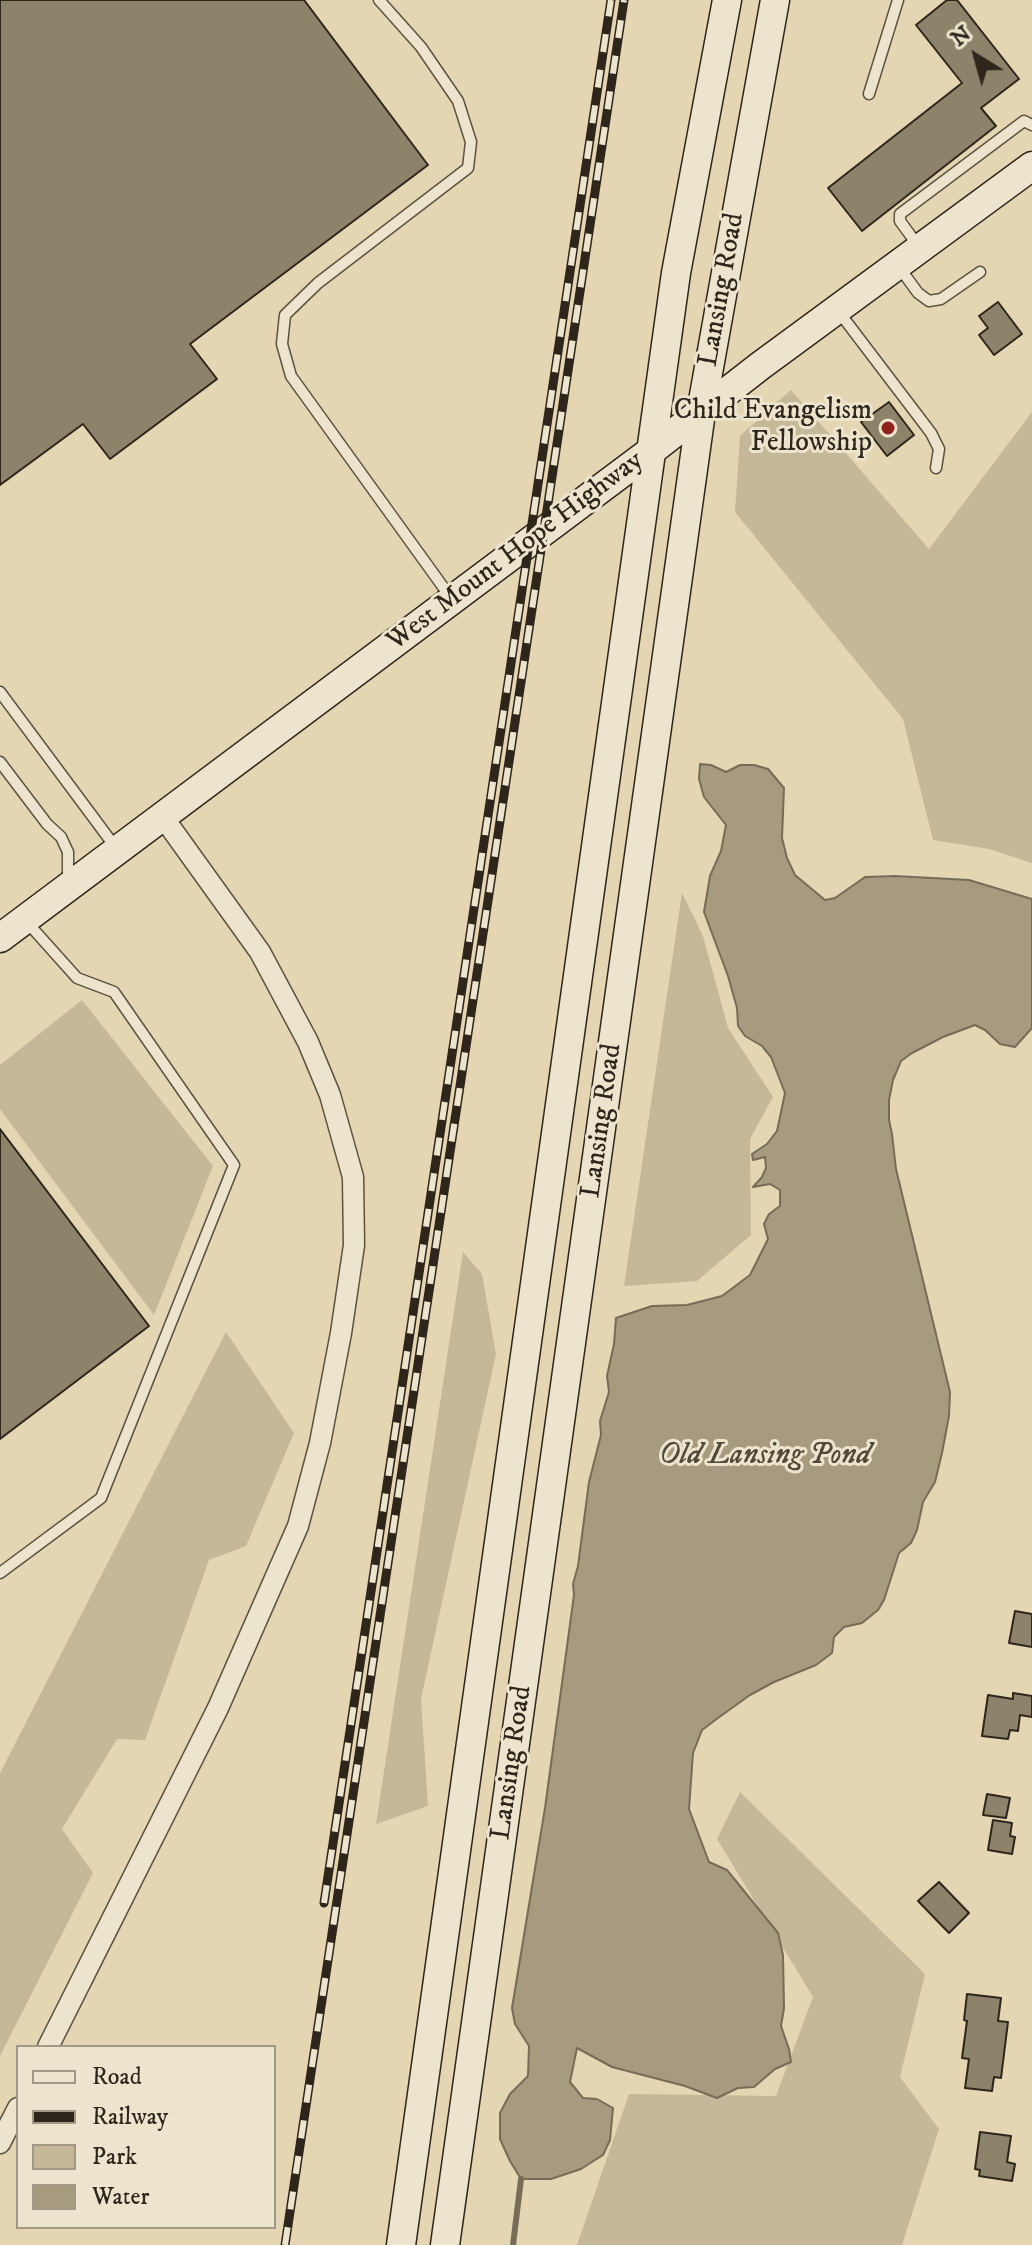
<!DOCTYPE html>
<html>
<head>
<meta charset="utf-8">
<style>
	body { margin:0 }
	#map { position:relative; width:1032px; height:2245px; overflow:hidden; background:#e4d6b3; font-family:"IM FELL DW Pica",serif }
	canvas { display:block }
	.legend { position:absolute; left:16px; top:2045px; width:260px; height:184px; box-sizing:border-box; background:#ede4ce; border:2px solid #a19886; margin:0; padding:10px 14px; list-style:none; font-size:24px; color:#2f261b }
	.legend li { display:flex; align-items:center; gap:16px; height:40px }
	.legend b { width:40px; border:2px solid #a19886 }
	.north { position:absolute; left:936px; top:16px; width:80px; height:80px; -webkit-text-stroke:6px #ede4ce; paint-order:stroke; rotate:323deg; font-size:22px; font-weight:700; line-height:32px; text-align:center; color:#2f261b }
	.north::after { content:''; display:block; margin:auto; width:28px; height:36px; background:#2f261b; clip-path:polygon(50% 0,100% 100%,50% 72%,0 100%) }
</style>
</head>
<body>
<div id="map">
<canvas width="1032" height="2245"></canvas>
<ul class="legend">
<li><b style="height:10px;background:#ede4ce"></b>Road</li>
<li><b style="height:10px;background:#2f261b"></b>Railway</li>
<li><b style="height:22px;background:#c5b899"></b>Park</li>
<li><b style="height:22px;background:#a69a7f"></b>Water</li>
</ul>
<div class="north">N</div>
</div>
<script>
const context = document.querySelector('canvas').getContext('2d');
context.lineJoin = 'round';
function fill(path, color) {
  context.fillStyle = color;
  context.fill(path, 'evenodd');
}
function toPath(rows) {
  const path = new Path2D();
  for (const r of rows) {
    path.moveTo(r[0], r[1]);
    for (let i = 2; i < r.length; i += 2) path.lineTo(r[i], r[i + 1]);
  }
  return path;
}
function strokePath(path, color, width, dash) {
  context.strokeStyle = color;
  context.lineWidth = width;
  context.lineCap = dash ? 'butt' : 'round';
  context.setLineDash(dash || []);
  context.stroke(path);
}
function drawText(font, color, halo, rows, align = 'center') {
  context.font = font + ' "IM FELL DW Pica",serif';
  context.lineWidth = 6;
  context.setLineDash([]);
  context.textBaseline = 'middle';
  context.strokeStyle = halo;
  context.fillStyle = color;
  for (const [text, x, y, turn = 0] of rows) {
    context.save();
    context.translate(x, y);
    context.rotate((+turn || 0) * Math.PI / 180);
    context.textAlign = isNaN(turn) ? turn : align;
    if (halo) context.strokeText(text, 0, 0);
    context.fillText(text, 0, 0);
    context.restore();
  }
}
fill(toPath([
	[791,390,929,549,1032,412,1032,863,989,849,933,840,903,719,735,512,740,436],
	[682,893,703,936,728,1028,773,1097,750,1139,751,1235,697,1281,624,1286],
	[82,1000,213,1166,154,1315,0,1109,0,1065],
	[463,1252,482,1274,496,1354,421,1699,428,1806,376,1824],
	[226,1332,294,1433,246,1546,209,1560,145,1740,117,1739,62,1829,93,1873,0,2056,0,1773],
	[740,1792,925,1974,900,2077,939,2129,902,2245,577,2245,629,2094,776,2096,813,1997,717,1839]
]), '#c5b899');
const water = toPath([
	[700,764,711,765,726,772,740,765,754,765,768,769,784,788,782,838,787,858,795,875,825,900,835,898,865,877,895,876,969,880,1032,899,1032,1028,1015,1047,1000,1044,985,1030,975,1025,943,1037,912,1053,901,1061,893,1080,889,1100,889,1120,892,1134,896,1169,950,1392,949,1416,942,1453,935,1482,923,1502,917,1530,911,1543,899,1553,884,1600,878,1610,862,1623,844,1627,834,1637,832,1653,816,1665,774,1682,750,1695,718,1718,702,1730,693,1753,689,1809,709,1862,727,1870,778,1933,783,1955,784,2008,781,2026,789,2049,791,2062,775,2069,754,2087,738,2088,717,2098,685,2086,612,2067,577,2048,570,2082,583,2098,597,2099,613,2108,610,2140,603,2155,581,2169,551,2179,521,2179,510,2161,500,2139,500,2113,510,2094,528,2076,529,2046,515,2024,512,2008,545,1808,574,1595,573,1584,578,1566,589,1482,601,1435,600,1421,609,1392,607,1376,614,1344,616,1318,652,1306,687,1305,722,1296,750,1275,768,1239,764,1224,769,1214,780,1206,780,1190,770,1184,753,1187,762,1177,766,1168,765,1157,753,1160,752,1154,767,1144,777,1131,785,1093,771,1057,762,1046,745,1036,738,1026,737,1008,728,976,704,912,710,876,721,851,726,825,704,797,699,779,700,764]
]);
fill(water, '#a69a7f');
strokePath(water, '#766c57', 2);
strokePath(toPath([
	[513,2245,521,2179]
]), '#766c57', 6);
const building = toPath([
	[0,0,304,0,428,165,190,344,217,379,110,459,83,424,0,485,0,0],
	[947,0,957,0,1019,79,981,108,996,126,862,231,828,188,962,83,916,25,947,0],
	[998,302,1022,334,994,355,979,335,988,328,979,316,998,302],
	[889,402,914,435,887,456,861,422,889,402],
	[0,1129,149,1326,0,1439,0,1129],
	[1015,1611,1032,1614,1032,1647,1009,1643,1015,1611],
	[1013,1693,1032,1696,1032,1717,1020,1715,1018,1731,1010,1730,1008,1739,982,1736,988,1695,1013,1699,1013,1693],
	[987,1794,1010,1798,1006,1818,983,1815,987,1794],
	[993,1820,1012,1823,1010,1836,1015,1837,1012,1854,988,1850,993,1820],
	[939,1882,969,1913,949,1933,918,1901,939,1882],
	[967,1994,1001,1998,998,2021,1008,2022,1001,2078,994,2077,992,2091,965,2088,969,2059,962,2058,967,2021,964,2020,967,1994],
	[980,2132,1011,2136,1007,2162,1015,2164,1012,2181,979,2176,980,2170,975,2169,980,2132]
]);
fill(building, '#8d826a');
strokePath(building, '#2f261b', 2);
const lane = toPath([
	[379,0,421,47,458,101,471,142,468,168,318,283,285,315,282,344,291,376,451,598],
	[869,94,898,0],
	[919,247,900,221,900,214,1024,121,1032,125],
	[899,267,918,293,929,301,941,299,980,272],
	[839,312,931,433,939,449,936,468],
	[0,692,116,848],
	[0,762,47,824,61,837,68,852,68,881],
	[0,1573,101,1498,234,1165,114,992,77,978,26,921]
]);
const street = toPath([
	[48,2047,218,1708,298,1526,320,1443,341,1333,354,1245,353,1177,330,1095,308,1042,260,952,163,817],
	[0,2143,18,2108]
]);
const secondary = toPath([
	[0,938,651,451,760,366,1032,166],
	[401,2245,676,273,727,0],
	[445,2245,701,412,775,0]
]);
strokePath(lane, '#5c5241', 13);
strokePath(street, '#5c5241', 23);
strokePath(secondary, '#2f261b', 31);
strokePath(lane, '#ede4ce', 10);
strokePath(street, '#ede4ce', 20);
strokePath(secondary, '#ede4ce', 28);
const rail = toPath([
	[324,1903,611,0],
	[285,2245,624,0]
]);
strokePath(rail, '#2f261b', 9);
strokePath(rail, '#ede4ce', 6, [18]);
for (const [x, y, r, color] of [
	[888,428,8,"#8f2418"]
]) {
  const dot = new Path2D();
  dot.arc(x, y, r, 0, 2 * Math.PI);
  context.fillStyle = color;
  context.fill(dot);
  strokePath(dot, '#ede4ce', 3);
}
drawText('28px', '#2f261b', '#ede4ce', [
	["Lansing Road",723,290,-80],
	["West Mount Hope Highway",516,552,-37],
	["Lansing Road",603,1121,-82],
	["Lansing Road",513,1763,-82]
]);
drawText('28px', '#2f261b', '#ede4ce', [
	["Child Evangelism",872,412],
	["Fellowship",872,444]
], 'right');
drawText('italic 30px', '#534939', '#ede4ce', [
	["Old Lansing Pond",765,1457]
]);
</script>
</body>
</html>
